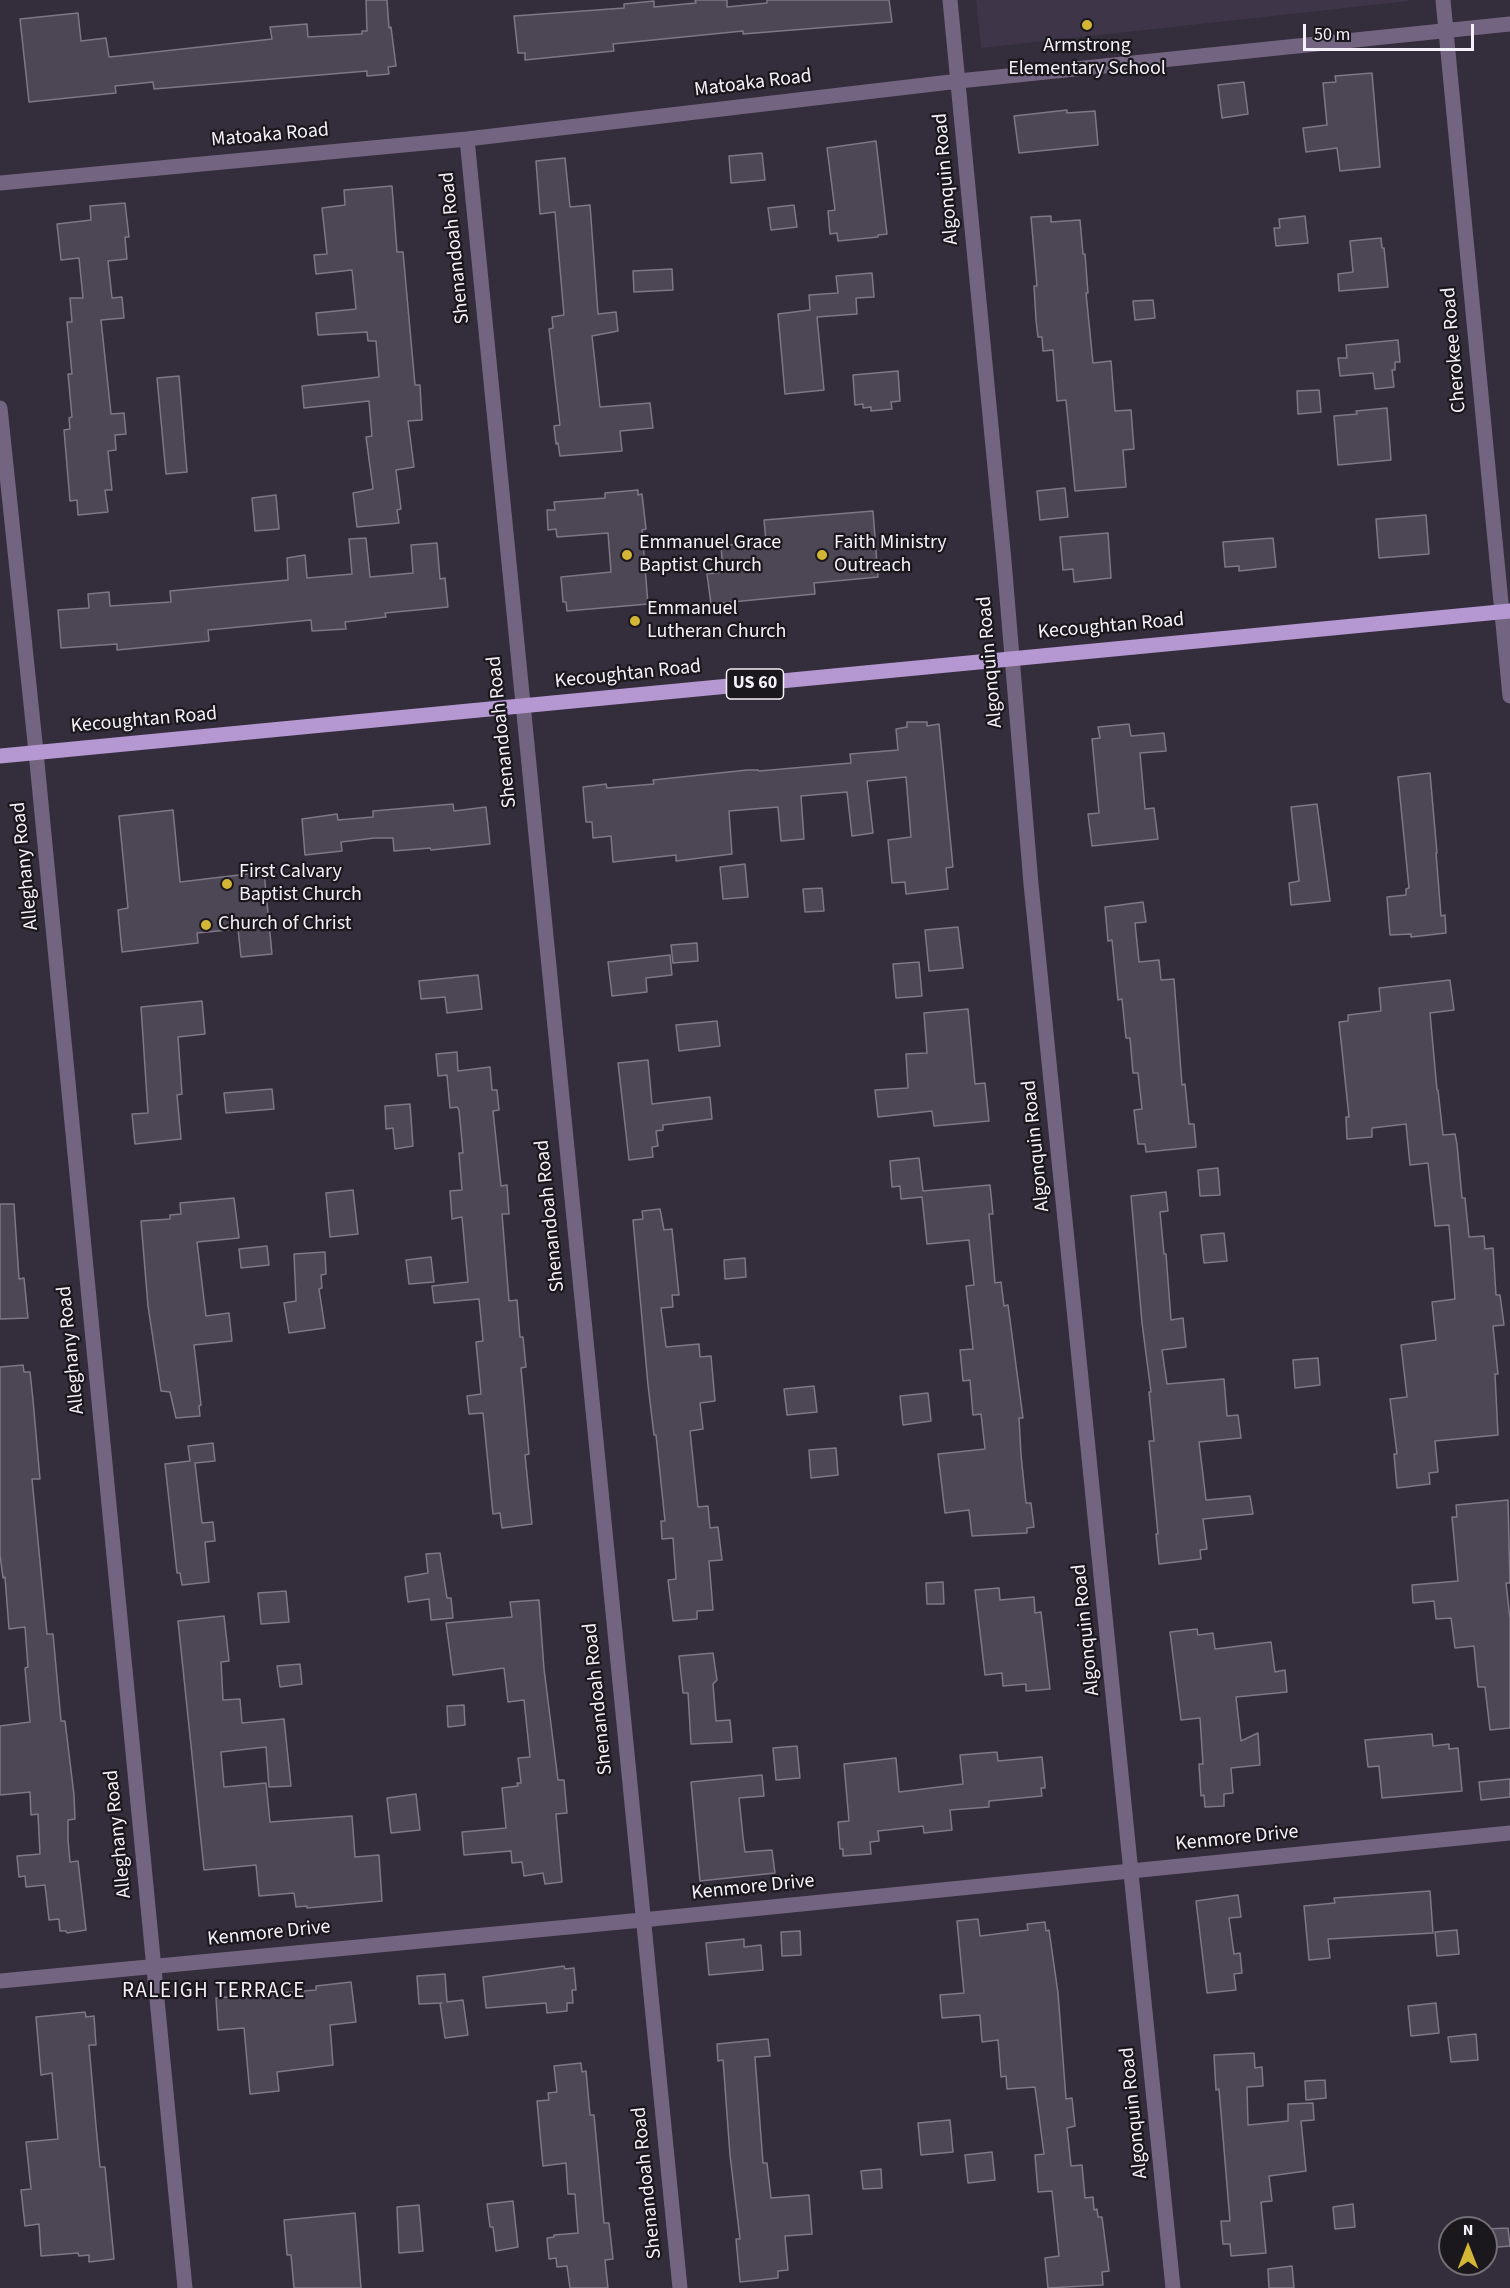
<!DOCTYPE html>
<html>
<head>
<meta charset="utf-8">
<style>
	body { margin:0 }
	#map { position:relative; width:1510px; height:2288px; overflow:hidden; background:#342d3b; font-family:"Source Sans 3",sans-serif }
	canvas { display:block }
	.north { position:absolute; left:1438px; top:2216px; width:60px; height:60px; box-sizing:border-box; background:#1a171d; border:2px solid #726e75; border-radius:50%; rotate:0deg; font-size:16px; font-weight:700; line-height:24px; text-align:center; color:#f5f1fa }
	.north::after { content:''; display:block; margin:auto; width:21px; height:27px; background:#d3b635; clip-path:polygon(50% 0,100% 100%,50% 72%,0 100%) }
	.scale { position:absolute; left:1303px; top:24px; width:171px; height:27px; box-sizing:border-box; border:3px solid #f5f1fa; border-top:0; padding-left:8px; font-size:18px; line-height:21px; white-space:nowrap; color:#f5f1fa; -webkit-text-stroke:4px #1a171d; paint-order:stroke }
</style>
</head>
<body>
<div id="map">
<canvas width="1510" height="2288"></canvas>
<div class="north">N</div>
<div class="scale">50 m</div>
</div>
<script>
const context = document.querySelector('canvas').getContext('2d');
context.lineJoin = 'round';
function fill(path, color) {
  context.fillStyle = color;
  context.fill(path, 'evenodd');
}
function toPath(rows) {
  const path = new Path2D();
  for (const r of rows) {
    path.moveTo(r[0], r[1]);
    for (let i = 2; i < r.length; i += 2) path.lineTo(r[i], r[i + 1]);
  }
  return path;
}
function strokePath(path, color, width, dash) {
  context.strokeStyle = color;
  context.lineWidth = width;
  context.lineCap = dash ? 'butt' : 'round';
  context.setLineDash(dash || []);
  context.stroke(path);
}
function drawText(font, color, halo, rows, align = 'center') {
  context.font = font + ' "Source Sans 3",sans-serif';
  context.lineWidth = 4.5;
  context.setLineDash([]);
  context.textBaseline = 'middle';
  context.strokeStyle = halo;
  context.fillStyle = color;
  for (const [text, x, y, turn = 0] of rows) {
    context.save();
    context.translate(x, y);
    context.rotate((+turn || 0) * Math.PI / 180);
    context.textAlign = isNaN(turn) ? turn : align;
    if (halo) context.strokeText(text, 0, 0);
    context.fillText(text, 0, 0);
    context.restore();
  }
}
fill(toPath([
	[976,0,1408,0,1409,1,981,48]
]), '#3f3549');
const building = toPath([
	[366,0,387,0,389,28,391,27,396,66,388,67,389,74,367,76,367,71,154,89,153,82,115,86,116,93,29,102,20,19,78,13,81,41,106,38,109,57,119,56,272,39,270,27,307,24,308,37,362,34,362,31,367,31,366,0],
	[695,0,727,0,727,7,767,3,767,0,889,0,892,22,743,34,743,31,613,44,614,51,525,60,525,53,518,53,514,16,624,8,624,4,654,1,654,7,696,3,695,0],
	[1372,73,1380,167,1340,171,1337,148,1306,152,1303,128,1327,125,1323,83,1336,82,1335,76,1372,73],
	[1244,82,1248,114,1222,118,1218,85,1244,82],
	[1067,110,1067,113,1095,111,1098,145,1019,153,1014,116,1067,110],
	[876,141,887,234,878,235,878,237,838,241,837,233,830,234,828,211,835,210,827,148,876,141],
	[762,153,765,180,731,183,729,156,762,153],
	[565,158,570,207,590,205,598,314,616,312,618,331,592,336,600,407,650,403,653,428,620,431,622,451,560,456,558,443,556,444,554,426,560,425,549,329,553,328,552,317,564,315,555,212,540,214,536,161,565,158],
	[392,186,397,252,403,252,415,385,420,385,422,420,408,421,414,467,396,470,401,509,397,510,399,523,357,527,353,493,373,489,366,437,372,436,369,401,304,408,302,386,379,377,376,341,368,341,367,332,318,335,316,313,356,309,352,270,316,274,314,255,327,254,322,208,345,205,344,190,392,186],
	[125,203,129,237,125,237,127,259,108,261,112,298,122,297,124,318,101,320,111,414,124,413,126,434,115,435,116,450,108,451,112,490,105,490,108,512,78,515,77,500,70,501,64,430,70,429,69,418,72,417,68,374,72,374,67,322,72,322,70,298,83,298,79,258,61,260,57,224,91,220,90,206,125,203],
	[794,205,797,227,771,230,768,208,794,205],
	[1051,216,1051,222,1080,220,1083,254,1085,254,1088,293,1086,293,1093,363,1111,361,1115,411,1131,410,1134,449,1123,450,1126,487,1075,491,1066,400,1057,401,1053,350,1043,351,1042,337,1038,337,1036,320,1034,286,1037,286,1031,217,1051,216],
	[1305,216,1308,243,1276,246,1274,228,1280,228,1279,219,1305,216],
	[1381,238,1382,248,1384,248,1388,287,1339,291,1338,274,1353,272,1350,241,1381,238],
	[672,269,673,290,634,292,633,271,672,269],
	[872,273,874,297,856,298,857,314,817,317,824,390,785,394,778,314,810,310,809,295,838,293,836,276,872,273],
	[1153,300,1155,318,1135,320,1133,301,1153,300],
	[1398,340,1400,362,1395,362,1395,370,1392,370,1394,387,1375,389,1373,373,1340,376,1338,358,1347,358,1346,345,1398,340],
	[898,371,900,401,891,402,892,409,871,411,871,407,863,408,863,404,855,405,853,375,898,371],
	[179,376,187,472,166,474,157,378,179,376],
	[1319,390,1321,412,1298,414,1297,391,1319,390],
	[1387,408,1391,460,1338,465,1334,416,1357,414,1356,411,1387,408],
	[1065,488,1068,517,1040,520,1037,491,1065,488],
	[638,490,638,495,642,494,646,529,642,530,648,604,567,611,566,602,563,602,561,577,611,572,608,533,557,537,556,529,548,530,547,510,555,510,554,502,605,498,605,493,638,490],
	[276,495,279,529,255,531,252,498,276,495],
	[873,511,878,577,814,583,815,594,711,604,707,574,723,572,721,546,766,541,764,520,873,511],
	[1426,515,1429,554,1379,558,1376,519,1426,515],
	[1108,533,1111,578,1074,582,1073,569,1063,570,1060,537,1108,533],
	[366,538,370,577,413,573,411,545,437,543,440,579,445,578,448,607,385,613,386,617,345,622,346,629,312,631,311,620,208,630,209,641,117,650,117,644,61,648,58,610,89,608,88,594,109,592,110,606,171,602,170,591,288,580,287,558,305,555,307,578,352,574,349,539,366,538],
	[1273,538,1276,567,1239,571,1239,566,1225,567,1223,542,1273,538],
	[907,722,927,722,927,726,939,724,953,867,946,868,948,889,906,894,905,882,892,883,888,840,911,837,906,777,867,781,873,833,852,836,847,792,801,796,804,839,781,841,778,807,729,811,732,854,676,861,676,855,613,862,611,836,593,838,592,822,586,822,583,787,606,784,607,788,654,784,653,780,747,770,758,770,759,771,851,763,850,754,898,750,896,729,907,727,907,722],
	[1129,724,1131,736,1164,733,1166,751,1140,753,1145,809,1154,808,1158,839,1092,846,1088,814,1099,813,1092,739,1100,738,1098,727,1129,724],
	[1430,773,1437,853,1436,853,1441,916,1445,915,1446,933,1411,937,1411,934,1390,935,1387,897,1406,895,1406,889,1409,888,1398,777,1430,773],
	[453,804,454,811,486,807,490,844,431,850,430,848,394,851,393,838,375,838,341,842,342,851,305,855,302,819,337,814,338,820,373,817,373,811,453,804],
	[1317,804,1330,901,1291,905,1289,883,1299,881,1291,807,1317,804],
	[173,810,180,882,264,872,272,954,241,957,238,929,197,933,198,943,122,952,118,910,128,908,119,816,173,810],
	[745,864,748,897,723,899,720,867,745,864],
	[822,888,824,911,805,912,803,889,822,888],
	[1143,902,1146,922,1135,923,1139,962,1159,960,1161,980,1174,979,1182,1085,1185,1084,1189,1124,1194,1124,1196,1147,1146,1152,1145,1144,1138,1144,1134,1110,1142,1109,1138,1073,1133,1073,1130,1038,1126,1038,1122,999,1118,1000,1112,940,1108,941,1105,907,1143,902],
	[958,927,963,968,929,971,925,930,958,927],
	[697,943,698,961,673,963,671,945,697,943],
	[670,955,672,975,646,978,647,992,612,996,608,962,670,955],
	[919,962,922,996,896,998,893,964,919,962],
	[478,975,482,1009,447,1013,445,997,421,999,419,981,478,975],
	[1450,980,1454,1010,1430,1013,1437,1090,1438,1090,1443,1135,1455,1134,1457,1144,1462,1198,1465,1198,1469,1237,1484,1236,1485,1249,1493,1248,1496,1295,1500,1295,1504,1325,1493,1326,1498,1374,1495,1374,1498,1435,1435,1441,1438,1472,1429,1473,1430,1484,1397,1488,1394,1454,1397,1454,1390,1399,1407,1397,1401,1345,1436,1340,1432,1302,1455,1299,1449,1225,1435,1226,1428,1163,1410,1165,1406,1124,1372,1128,1372,1137,1347,1139,1346,1117,1349,1117,1339,1022,1348,1021,1348,1015,1381,1011,1379,988,1450,980],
	[202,1001,205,1034,178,1037,182,1094,177,1095,181,1139,135,1144,132,1114,148,1113,141,1007,202,1001],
	[968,1009,975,1084,985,1083,989,1121,934,1126,932,1111,878,1117,875,1090,908,1088,906,1054,927,1053,924,1013,968,1009],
	[717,1021,720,1046,679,1051,676,1025,717,1021],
	[457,1052,458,1071,490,1067,492,1090,497,1090,499,1110,493,1111,501,1186,507,1185,509,1214,502,1214,509,1301,517,1300,520,1337,523,1337,526,1367,521,1368,529,1454,525,1455,532,1524,502,1528,500,1513,493,1514,483,1413,469,1414,467,1396,481,1394,476,1342,483,1341,479,1299,434,1303,432,1286,468,1282,462,1217,452,1219,450,1191,462,1190,459,1153,463,1153,459,1110,457,1107,450,1108,447,1075,438,1076,436,1054,457,1052],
	[648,1060,652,1104,710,1097,712,1119,663,1125,663,1130,656,1131,658,1146,652,1147,653,1157,629,1160,618,1063,648,1060],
	[272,1089,274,1109,226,1113,224,1093,272,1089],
	[410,1104,413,1146,395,1149,393,1128,386,1129,385,1106,410,1104],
	[919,1158,923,1191,990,1185,993,1214,989,1214,995,1283,1001,1282,1004,1306,1008,1305,1023,1418,1019,1418,1021,1455,1026,1503,1031,1503,1034,1527,1027,1528,1027,1533,972,1536,969,1510,945,1513,938,1454,985,1449,981,1414,973,1415,970,1380,963,1381,960,1350,973,1349,966,1286,974,1285,969,1240,927,1244,922,1197,901,1199,900,1186,892,1187,890,1161,919,1158],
	[1218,1168,1220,1195,1200,1196,1198,1170,1218,1168],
	[353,1190,358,1234,330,1237,326,1193,353,1190],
	[1166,1192,1168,1211,1160,1212,1164,1254,1166,1254,1171,1320,1183,1318,1186,1347,1162,1350,1167,1384,1224,1379,1227,1416,1238,1415,1241,1438,1199,1442,1206,1500,1250,1496,1253,1514,1203,1519,1207,1549,1200,1550,1201,1559,1159,1564,1156,1534,1158,1534,1149,1441,1154,1441,1149,1392,1151,1392,1142,1323,1131,1196,1166,1192],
	[234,1198,239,1238,197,1242,206,1316,229,1313,232,1341,194,1345,201,1405,199,1406,200,1416,176,1418,170,1392,161,1391,148,1306,141,1221,170,1219,170,1215,181,1214,180,1203,234,1198],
	[0,1204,14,1204,19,1279,24,1278,28,1318,0,1319,0,1204],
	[660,1209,664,1230,672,1229,679,1295,672,1295,673,1307,661,1308,666,1347,699,1344,700,1357,711,1356,715,1401,700,1403,703,1429,690,1431,698,1507,708,1506,710,1528,718,1527,722,1560,709,1561,713,1610,697,1611,697,1619,673,1621,668,1580,676,1579,673,1538,662,1539,661,1521,665,1521,656,1435,654,1435,648,1385,633,1220,643,1219,642,1211,660,1209],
	[1224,1233,1227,1261,1204,1263,1201,1235,1224,1233],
	[267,1246,269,1265,241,1268,239,1249,267,1246],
	[325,1252,326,1274,321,1275,322,1288,319,1289,325,1328,289,1333,284,1303,296,1301,294,1254,325,1252],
	[431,1257,434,1282,409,1284,406,1260,431,1257],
	[745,1258,746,1277,725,1279,724,1260,745,1258],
	[1318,1358,1320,1385,1295,1388,1293,1360,1318,1358],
	[23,1365,24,1372,30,1372,33,1400,40,1479,32,1479,47,1634,53,1634,61,1721,65,1721,74,1795,75,1819,68,1820,68,1840,70,1862,78,1861,86,1930,67,1933,66,1931,60,1931,59,1919,49,1920,45,1885,26,1887,25,1876,19,1877,17,1856,40,1854,38,1814,31,1815,30,1792,0,1795,0,1726,30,1722,25,1668,28,1667,25,1627,9,1629,5,1577,3,1578,0,1555,0,1367,23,1365],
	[814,1386,817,1412,787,1415,784,1389,814,1386],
	[928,1393,931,1421,903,1425,900,1396,928,1393],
	[213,1443,215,1461,195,1463,202,1523,213,1522,215,1541,205,1542,209,1582,182,1585,180,1573,177,1573,165,1464,190,1461,188,1446,213,1443],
	[836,1448,838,1475,811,1478,809,1450,836,1448],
	[1508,1500,1510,1583,1506,1583,1510,1619,1510,1728,1490,1730,1485,1687,1478,1687,1474,1646,1455,1648,1451,1618,1436,1619,1434,1601,1413,1603,1412,1585,1458,1581,1452,1517,1457,1517,1456,1505,1508,1500],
	[440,1553,447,1598,451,1598,453,1618,431,1620,429,1599,408,1602,405,1577,428,1573,426,1554,440,1553],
	[943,1582,944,1604,927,1604,926,1583,943,1582],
	[999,1588,1000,1600,1034,1597,1035,1613,1041,1612,1050,1689,1026,1691,1026,1684,1003,1686,1002,1673,985,1675,975,1590,999,1588],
	[286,1591,289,1622,261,1624,258,1593,286,1591],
	[539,1600,544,1669,558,1780,564,1780,567,1813,556,1814,562,1882,545,1884,543,1873,524,1876,522,1862,512,1863,511,1851,464,1855,462,1832,506,1828,502,1788,518,1786,517,1783,521,1783,518,1758,530,1757,524,1700,508,1702,504,1668,453,1675,446,1623,512,1617,510,1602,539,1600],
	[224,1616,229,1661,221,1662,223,1700,240,1699,242,1723,284,1719,291,1786,269,1787,266,1747,221,1752,224,1787,266,1783,270,1822,352,1816,355,1857,379,1855,382,1901,307,1908,307,1906,296,1907,294,1893,259,1896,256,1865,204,1870,178,1621,224,1616],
	[1197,1629,1198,1635,1213,1633,1215,1649,1271,1642,1275,1672,1285,1670,1287,1692,1236,1697,1241,1741,1258,1733,1260,1765,1231,1768,1233,1793,1224,1794,1224,1806,1205,1807,1204,1795,1201,1796,1199,1764,1203,1764,1200,1718,1181,1720,1170,1632,1197,1629],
	[713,1653,717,1680,713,1684,716,1721,730,1720,732,1742,691,1744,688,1693,683,1693,679,1656,713,1653],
	[300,1664,302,1684,280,1687,277,1666,300,1664],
	[464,1705,465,1725,448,1727,447,1706,464,1705],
	[1432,1734,1433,1746,1449,1744,1449,1749,1458,1748,1462,1791,1382,1798,1379,1766,1368,1767,1365,1740,1432,1734],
	[797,1746,800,1778,776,1780,773,1748,797,1746],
	[997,1752,998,1761,1042,1757,1045,1785,1045,1788,1041,1788,1042,1796,989,1801,989,1807,950,1810,952,1830,924,1833,923,1826,878,1831,879,1841,870,1842,871,1854,843,1856,843,1849,840,1849,838,1822,849,1821,844,1764,896,1758,899,1792,963,1784,960,1755,997,1752],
	[762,1775,764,1796,739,1798,743,1837,745,1852,772,1850,775,1873,700,1881,691,1782,762,1775],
	[1510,1779,1510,1797,1481,1800,1479,1782,1510,1779],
	[416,1794,420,1830,391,1833,387,1798,416,1794],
	[1430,1891,1433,1933,1328,1939,1330,1958,1309,1960,1304,1906,1335,1903,1334,1898,1430,1891],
	[1238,1895,1241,1917,1229,1918,1234,1954,1240,1953,1242,1973,1234,1974,1236,1990,1207,1993,1196,1901,1238,1895],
	[978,1919,980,1936,1028,1930,1027,1924,1045,1922,1046,1931,1049,1930,1058,1993,1066,2099,1072,2098,1075,2126,1067,2128,1071,2166,1082,2165,1085,2198,1093,2197,1094,2210,1097,2209,1098,2217,1102,2217,1109,2271,1102,2272,1103,2285,1048,2288,1045,2258,1059,2256,1052,2191,1038,2192,1035,2155,1044,2154,1035,2087,1007,2089,1006,2076,1001,2077,998,2040,982,2042,980,2015,942,2018,940,1995,964,1993,957,1921,978,1919],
	[1457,1930,1459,1954,1437,1956,1435,1932,1457,1930],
	[800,1931,801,1955,782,1956,781,1932,800,1931],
	[744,1939,744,1947,761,1945,763,1970,709,1975,706,1943,744,1939],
	[564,1966,565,1969,574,1968,576,1990,572,1990,573,2003,567,2003,567,2011,547,2013,546,2003,486,2008,483,1977,564,1966],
	[445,1974,447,2002,463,2000,468,2035,445,2038,440,2003,442,2003,419,2004,417,1976,445,1974],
	[351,1982,356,2022,330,2025,333,2065,277,2072,279,2091,250,2094,244,2028,218,2030,216,1998,316,1990,316,1986,351,1982],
	[1436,2003,1439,2033,1411,2036,1408,2006,1436,2003],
	[85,2012,86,2017,94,2016,96,2045,89,2045,96,2126,100,2167,105,2167,114,2259,89,2262,89,2255,79,2256,78,2253,41,2256,39,2224,25,2226,21,2190,31,2189,26,2142,58,2139,52,2073,41,2075,36,2017,85,2012],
	[1476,2034,1478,2060,1451,2062,1448,2037,1476,2034],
	[768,2039,770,2056,755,2057,763,2163,767,2163,771,2198,809,2195,812,2234,785,2236,788,2270,778,2271,778,2278,740,2282,736,2239,740,2239,730,2155,723,2060,718,2061,717,2044,768,2039],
	[1254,2053,1255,2068,1262,2067,1263,2086,1247,2087,1248,2125,1288,2121,1288,2104,1313,2103,1314,2120,1301,2121,1306,2171,1269,2176,1272,2201,1261,2202,1266,2253,1231,2256,1230,2244,1223,2244,1221,2221,1230,2221,1219,2089,1216,2090,1214,2055,1254,2053],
	[581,2063,582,2072,586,2071,590,2115,594,2115,604,2223,609,2223,613,2259,605,2260,608,2288,570,2288,567,2266,557,2267,556,2258,549,2259,547,2238,554,2237,554,2235,578,2233,575,2194,568,2194,566,2163,543,2166,537,2101,549,2100,548,2093,557,2092,554,2066,581,2063],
	[1325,2080,1326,2098,1306,2100,1305,2081,1325,2080],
	[950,2120,953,2152,921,2155,918,2123,950,2120],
	[992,2152,995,2180,968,2183,965,2155,992,2152],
	[881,2169,882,2188,863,2189,861,2171,881,2169],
	[513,2201,518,2247,496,2251,493,2227,490,2227,487,2204,513,2201],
	[1353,2204,1355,2227,1335,2229,1333,2207,1353,2204],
	[419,2205,423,2251,399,2253,397,2207,419,2205],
	[355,2213,361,2288,294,2288,291,2255,287,2255,284,2220,355,2213],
	[1508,2228,1510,2246,1486,2248,1486,2229,1508,2228],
	[1292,2266,1294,2288,1269,2288,1268,2269,1292,2266]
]);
fill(building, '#4d4655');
strokePath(building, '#7f7787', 1.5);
strokePath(toPath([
	[950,0,1004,561,1031,884,1173,2288],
	[1443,0,1510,696],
	[467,139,680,2288],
	[0,183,467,139,959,81,1510,24],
	[0,408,36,752,185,2288],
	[0,1981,642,1920,1510,1833]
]), '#736581', 15);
strokePath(toPath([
	[0,756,1510,611]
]), '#b597d2', 15);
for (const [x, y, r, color] of [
	[1087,25,6,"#d3b635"],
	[627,555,6,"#d3b635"],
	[822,555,6,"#d3b635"],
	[635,621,6,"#d3b635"],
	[227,884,6,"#d3b635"],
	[206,925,6,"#d3b635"]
]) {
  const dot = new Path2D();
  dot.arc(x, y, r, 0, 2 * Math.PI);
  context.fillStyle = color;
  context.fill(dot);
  strokePath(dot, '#1a171d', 2);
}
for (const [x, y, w] of [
	[755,684,57]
]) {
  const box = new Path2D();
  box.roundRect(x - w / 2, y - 15, w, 30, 4.5);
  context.fillStyle = '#1a171d';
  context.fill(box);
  strokePath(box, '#f5f1fa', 1.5);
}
drawText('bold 18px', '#f5f1fa', null, [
	["US 60",755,684]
]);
drawText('20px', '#f5f1fa', '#1a171d', [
	["Armstrong",1087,47,"center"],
	["Elementary School",1087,70,"center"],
	["Emmanuel Grace",639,544],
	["Baptist Church",639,567],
	["Faith Ministry",834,544],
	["Outreach",834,567],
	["Emmanuel",647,610],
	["Lutheran Church",647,633],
	["First Calvary",239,873],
	["Baptist Church",239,896],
	["Church of Christ",218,925]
], 'left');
drawText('20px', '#f5f1fa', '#1a171d', [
	["Matoaka Road",753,84,-7],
	["Matoaka Road",270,136,-5],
	["Algonquin Road",947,179,-95],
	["Shenandoah Road",456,248,-96],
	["Cherokee Road",1455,350,-95],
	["Kecoughtan Road",1111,627,-5],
	["Algonquin Road",991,662,-95],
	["Kecoughtan Road",628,675,-6],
	["Kecoughtan Road",144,721,-5],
	["Shenandoah Road",503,732,-96],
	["Alleghany Road",26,866,-96],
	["Algonquin Road",1037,1146,-96],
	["Shenandoah Road",551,1216,-96],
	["Alleghany Road",72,1350,-96],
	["Algonquin Road",1087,1630,-96],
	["Shenandoah Road",599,1699,-96],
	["Alleghany Road",119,1834,-96],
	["Kenmore Drive",1237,1839,-6],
	["Kenmore Drive",753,1888,-6],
	["Kenmore Drive",269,1934,-6],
	["Algonquin Road",1135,2113,-96],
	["Shenandoah Road",648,2183,-96]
]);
context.letterSpacing = '1.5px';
drawText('21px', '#f5f1fa', '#1a171d', [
	["RALEIGH TERRACE",214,1992]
]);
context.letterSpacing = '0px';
</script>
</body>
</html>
